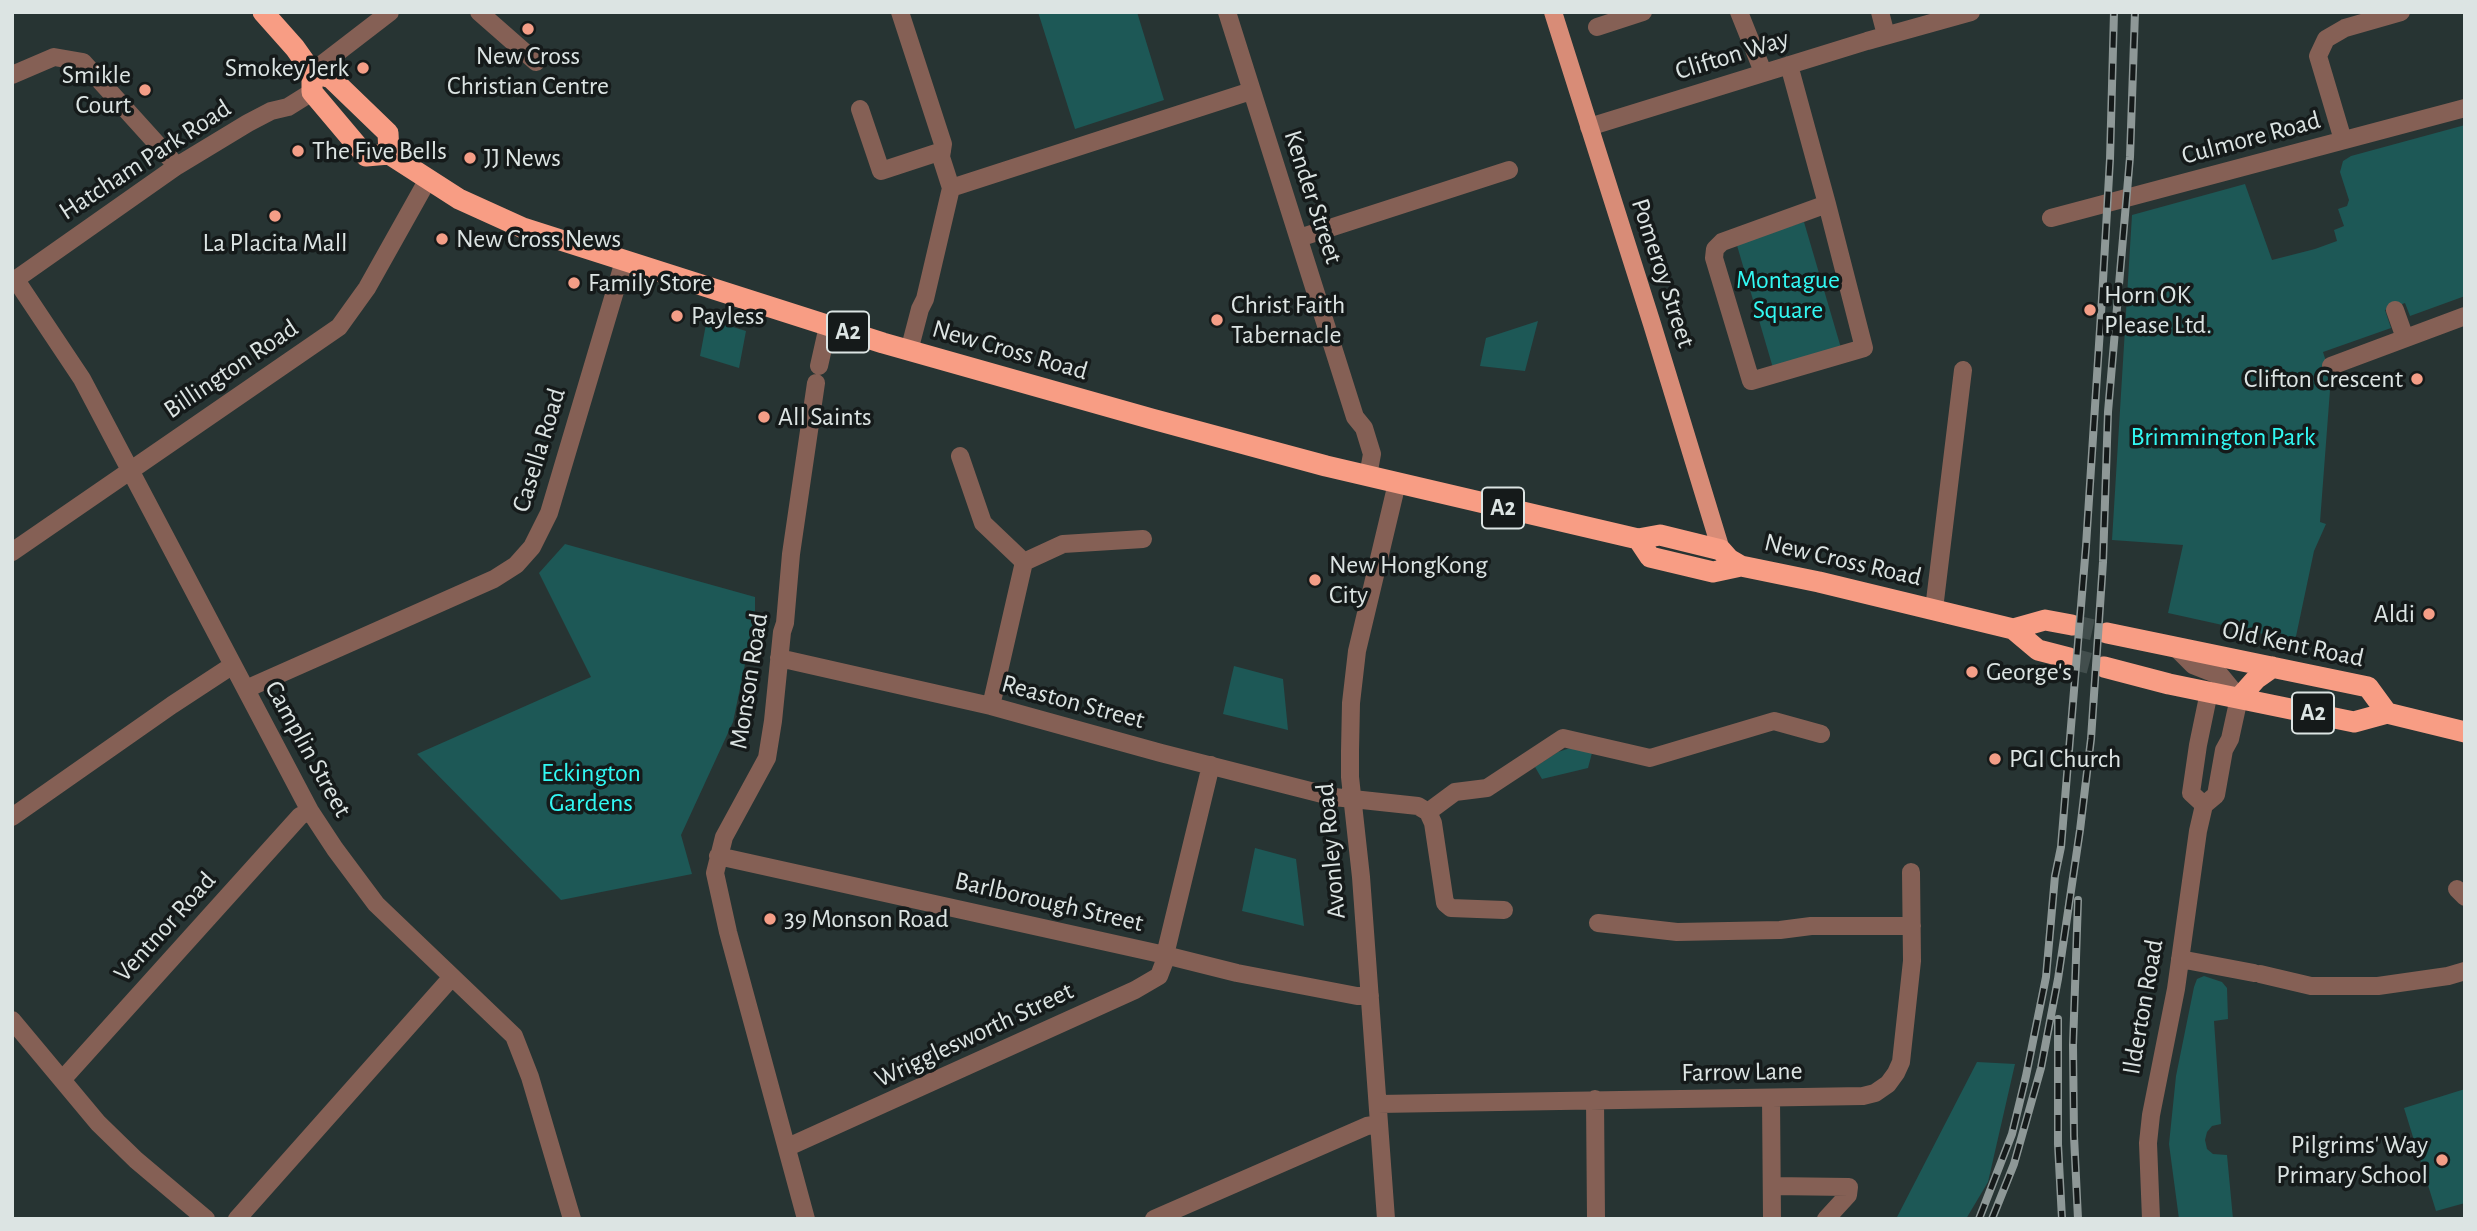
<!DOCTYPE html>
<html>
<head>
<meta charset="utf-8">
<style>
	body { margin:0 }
	#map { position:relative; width:2477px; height:1231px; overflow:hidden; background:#273433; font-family:"Alegreya Sans",sans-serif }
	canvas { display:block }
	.frame { position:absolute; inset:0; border:14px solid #dce4e3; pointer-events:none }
</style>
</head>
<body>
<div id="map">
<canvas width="2477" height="1231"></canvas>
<div class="frame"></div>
</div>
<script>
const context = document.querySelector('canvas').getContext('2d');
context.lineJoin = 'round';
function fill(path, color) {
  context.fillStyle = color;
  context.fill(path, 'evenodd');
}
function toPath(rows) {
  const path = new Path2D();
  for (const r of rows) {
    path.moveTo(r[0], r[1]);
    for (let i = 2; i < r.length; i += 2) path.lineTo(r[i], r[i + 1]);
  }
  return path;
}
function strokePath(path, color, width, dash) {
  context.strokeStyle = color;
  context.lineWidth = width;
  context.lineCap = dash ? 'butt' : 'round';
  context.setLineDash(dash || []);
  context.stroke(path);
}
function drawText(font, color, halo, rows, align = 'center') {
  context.font = font + ' "Alegreya Sans",sans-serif';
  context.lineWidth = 7;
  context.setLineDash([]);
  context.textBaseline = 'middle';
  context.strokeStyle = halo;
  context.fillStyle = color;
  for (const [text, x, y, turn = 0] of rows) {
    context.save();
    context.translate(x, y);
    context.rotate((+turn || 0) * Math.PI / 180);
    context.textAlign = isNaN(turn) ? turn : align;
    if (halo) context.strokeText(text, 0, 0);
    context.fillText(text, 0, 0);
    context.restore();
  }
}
fill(toPath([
	[1038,12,1137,12,1164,100,1075,129],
	[2465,125,2465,296,2410,316,2405,303,2385,310,2391,328,2323,352,2331,377,2320,522,2326,524,2314,551,2295,641,2168,613,2183,545,2112,540,2132,215,2245,184,2272,260,2315,249,2337,241,2334,230,2344,226,2338,209,2347,206,2349,200,2340,172,2343,161,2351,156],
	[1804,222,1841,348,1773,368,1736,242],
	[707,319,746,331,739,368,700,356],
	[1538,321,1525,371,1480,366,1486,338],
	[565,544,755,597,755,616,733,722,681,835,692,874,561,900,417,754,591,677,539,573],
	[1234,666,1283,679,1288,730,1223,714],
	[1570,748,1592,753,1588,768,1542,779,1535,767,1558,752],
	[1255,848,1296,859,1304,926,1242,911],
	[2204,976,2222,982,2227,988,2228,1019,2214,1021,2221,1124,2212,1126,2207,1132,2205,1140,2207,1149,2213,1154,2227,1155,2233,1219,2179,1219,2169,1144,2176,1076,2194,987,2197,979],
	[1977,1062,2015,1064,1988,1182,1966,1219,1896,1219],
	[2465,1089,2465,1203,2436,1211,2404,1108]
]), '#1d5856');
strokePath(toPath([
	[2072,625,2107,633],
	[2069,658,2104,667]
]), '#424e4d', 21, [21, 10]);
strokePath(toPath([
	[479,12,536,62],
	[900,12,943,144,941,157,951,188,925,299,920,309,909,351],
	[1227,12,1355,417,1364,428,1372,454,1368,476],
	[1739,12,1763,72],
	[1880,12,1886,35],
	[1597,27,1643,12],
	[1789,65,1827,204,1864,348,1751,381,1714,258,1715,249,1722,242,1827,204],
	[312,72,390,12],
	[12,75,54,57,83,62,177,166],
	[860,109,881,171,942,151],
	[1589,127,1867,41,1971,12],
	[2343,140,2318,56,2326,39,2345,28,2401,12],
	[951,188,1251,91],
	[2051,218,2465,108],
	[1299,238,1509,170],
	[16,280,82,379,310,811,335,849,376,904,514,1036,530,1077,572,1219],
	[12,282,177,166,248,123,271,111,288,107,312,92],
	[2395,310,2405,338],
	[819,366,828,326],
	[2331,366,2465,316],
	[960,456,983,523,1024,562,991,706],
	[12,552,339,327,367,288,427,181],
	[1024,562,1063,544,1143,539],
	[1934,609,1963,370],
	[779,658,991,706,1161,753,1334,797,1418,806,1428,812,1433,823,1445,903,1451,908,1504,910],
	[246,689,494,579,516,565,532,547,549,513,624,261],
	[2204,805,2191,793,2198,745,2209,692],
	[1428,812,1455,792,1487,788,1563,738,1650,758,1774,721,1821,734],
	[12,817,172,705,233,665],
	[718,856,1165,955,1237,973,1357,996,1370,996],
	[2457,889,2465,897],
	[1598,923,1677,932,1780,930,1811,926,1912,926],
	[1165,955,1211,765],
	[2180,959,2254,973],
	[2260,974,2311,986,2378,986,2448,976,2465,971],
	[12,1020,98,1123,136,1160,206,1219],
	[62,1080,300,816,310,811],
	[1771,1098,1772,1219],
	[1595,1099,1596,1219],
	[1378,1104,1863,1096,1875,1093,1888,1084,1896,1073,1901,1062,1912,961,1911,872],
	[788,1147,1135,990,1159,976,1167,955],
	[1772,1186,1849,1187,1848,1195,1826,1219],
	[237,1219,452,977],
	[806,1219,728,932,715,873,724,837,767,758,773,721,782,632,785,623,791,554,816,383],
	[1154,1219,1367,1126,1379,1124],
	[1386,1219,1361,877,1350,777,1350,751,1351,703,1357,651,1397,483],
	[2151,1219,2148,1143,2151,1115,2176,989,2198,831,2204,805,2216,795,2224,750,2230,739,2239,698,2221,676,2193,665,2176,648]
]), '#856055', 18);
strokePath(toPath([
	[1553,12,1652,324,1721,550]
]), '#d88c77', 18);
strokePath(toPath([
	[263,12,295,48,312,72,312,92,366,156,389,154,459,199,523,228,883,343,1152,419,1326,466,1638,539,1660,535,1721,550,1729,559,1741,566,1819,582,2013,629,2038,650,2069,658],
	[312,72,331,78,388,133,389,154],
	[1638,539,1650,557,1713,572,1741,566],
	[2013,629,2045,620,2072,625],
	[2107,633,2368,687,2387,713],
	[2104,667,2169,684,2354,722,2387,713,2465,732],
	[2239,698,2256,679,2273,667]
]), '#f89d84', 21);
const rail = toPath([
	[2078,900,2073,1045,2074,1136,2078,1219],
	[2058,1019,2058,1144,2062,1219],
	[1979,1219,2012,1134,2026,1076,2046,977,2055,876,2061,847,2086,546,2102,298,2110,159,2114,12],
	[1992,1219,2014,1164,2041,1068,2058,979,2080,830,2091,739,2103,562,2108,412,2130,157,2135,12]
]);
strokePath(rail, '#8e9897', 8);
strokePath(rail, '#151a1a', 5, [16]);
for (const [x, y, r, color] of [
	[528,29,7,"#f49e87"],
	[363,68,7,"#f49e87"],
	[145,90,7,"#f49e87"],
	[298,151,7,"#f49e87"],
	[470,158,7,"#f49e87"],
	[275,216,7,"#f49e87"],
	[442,239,7,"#f49e87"],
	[574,283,7,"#f49e87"],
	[2090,310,7,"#f49e87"],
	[677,316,7,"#f49e87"],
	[1217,320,7,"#f49e87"],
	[2417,379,7,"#f49e87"],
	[764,417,7,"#f49e87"],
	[1315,580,7,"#f49e87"],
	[2429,614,7,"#f49e87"],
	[1972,672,7,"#f49e87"],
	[1995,759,7,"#f49e87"],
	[770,919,7,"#f49e87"],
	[2442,1160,7,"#f49e87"]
]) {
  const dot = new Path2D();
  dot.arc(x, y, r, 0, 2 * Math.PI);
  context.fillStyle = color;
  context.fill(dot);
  strokePath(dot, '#151a1a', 2.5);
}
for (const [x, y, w] of [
	[848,332,42],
	[1503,508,42],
	[2313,713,42]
]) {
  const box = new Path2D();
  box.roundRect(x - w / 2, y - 20.5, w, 41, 5);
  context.fillStyle = '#151a1a';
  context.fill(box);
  strokePath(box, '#dce4e3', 2);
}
drawText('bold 24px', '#dce4e3', null, [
	["A2",848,332],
	["A2",1503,508],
	["A2",2313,713]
]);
drawText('26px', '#dce4e3', '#151a1a', [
	["Clifton Way",1732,55,-17],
	["Culmore Road",2251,138,-15],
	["Hatcham Park Road",145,160,-33],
	["Kender Street",1313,197,72],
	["Pomeroy Street",1663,273,72],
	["New Cross Road",1010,350,16],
	["Billington Road",231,369,-34],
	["Casella Road",539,450,-73],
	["New Cross Road",1843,560,13],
	["Old Kent Road",2293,644,12],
	["Monson Road",749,681,-81],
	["Reaston Street",1073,702,15],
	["Camplin Street",308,749,61],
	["Avonley Road",1331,851,-95],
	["Barlborough Street",1049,902,13],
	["Ventnor Road",165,927,-48],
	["Ilderton Road",2143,1007,-80],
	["Wrigglesworth Street",974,1035,-25],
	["Farrow Lane",1742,1072,-1]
]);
drawText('26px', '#dce4e3', '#151a1a', [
	["New Cross",528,56,"center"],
	["Christian Centre",528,86,"center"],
	["Smokey Jerk",349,68,"right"],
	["Smikle",131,75,"right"],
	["Court",131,105,"right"],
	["The Five Bells",312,151],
	["JJ News",484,158],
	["New Cross News",456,239],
	["La Placita Mall",275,243,"center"],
	["Family Store",588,283],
	["Horn OK",2104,295],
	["Please Ltd.",2104,325],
	["Christ Faith",1231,305],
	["Tabernacle",1231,335],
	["Payless",691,316],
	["Clifton Crescent",2403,379,"right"],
	["All Saints",778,417],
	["New HongKong",1329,565],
	["City",1329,595],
	["Aldi",2415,614,"right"],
	["George's",1986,672],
	["PGI Church",2009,759],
	["39 Monson Road",784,919],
	["Pilgrims' Way",2428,1145,"right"],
	["Primary School",2428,1175,"right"]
], 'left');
drawText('26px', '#32f8f3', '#151a1a', [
	["Montague",1788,280],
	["Square",1788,310],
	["Brimmington Park",2223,437],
	["Eckington",591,773],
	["Gardens",591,803]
]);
</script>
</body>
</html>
